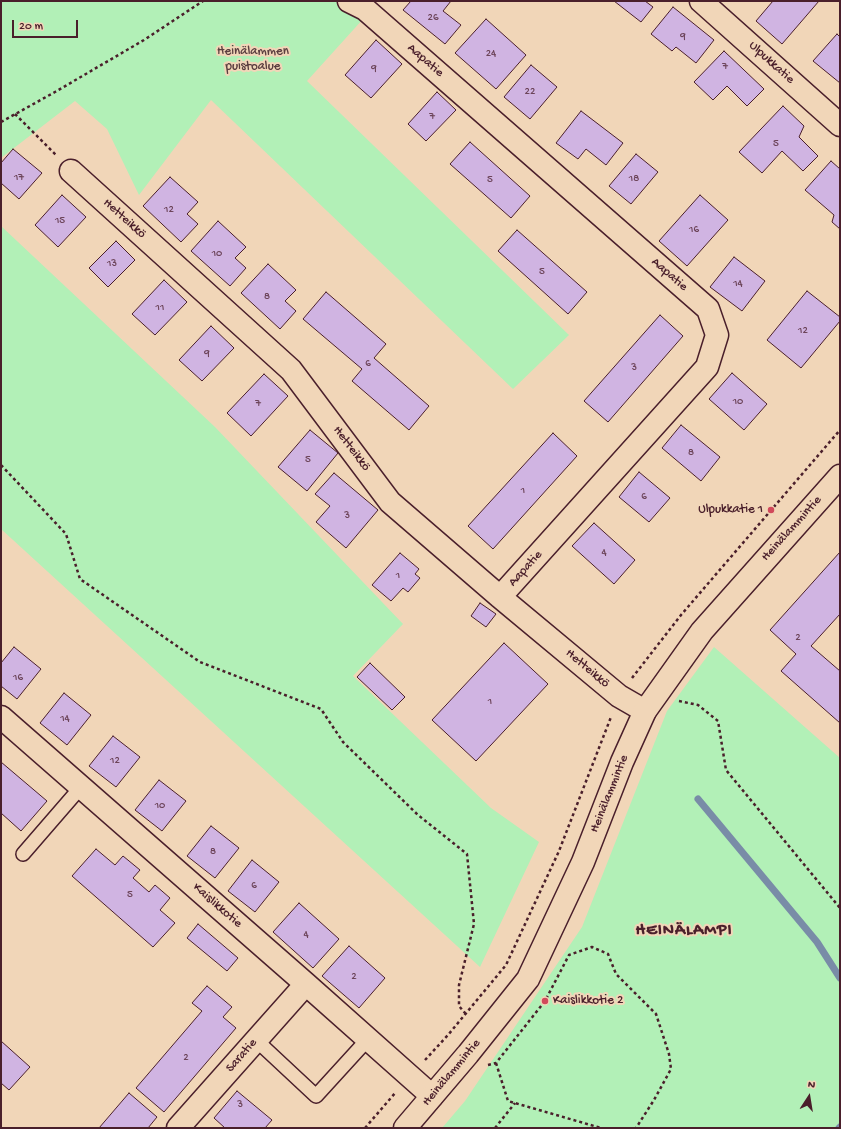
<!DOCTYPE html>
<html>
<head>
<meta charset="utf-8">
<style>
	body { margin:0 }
	#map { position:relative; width:841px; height:1129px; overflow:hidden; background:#f1d6b8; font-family:"Gochi Hand",sans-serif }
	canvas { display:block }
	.frame { position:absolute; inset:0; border:2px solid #4a1f2b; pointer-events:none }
	.north { position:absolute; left:789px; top:1077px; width:40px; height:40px; -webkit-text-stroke:3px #f1d6b8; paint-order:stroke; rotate:12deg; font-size:11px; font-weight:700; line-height:16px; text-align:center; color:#4a1f2b }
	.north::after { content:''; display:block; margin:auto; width:14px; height:18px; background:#4a1f2b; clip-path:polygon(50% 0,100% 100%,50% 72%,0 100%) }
	.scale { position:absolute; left:12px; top:20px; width:66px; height:18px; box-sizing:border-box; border:2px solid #4a1f2b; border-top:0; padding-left:5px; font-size:12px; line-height:14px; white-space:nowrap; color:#4a1f2b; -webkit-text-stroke:3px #f1d6b8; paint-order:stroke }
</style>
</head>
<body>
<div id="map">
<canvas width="841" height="1129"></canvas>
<div class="frame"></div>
<div class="north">N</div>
<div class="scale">20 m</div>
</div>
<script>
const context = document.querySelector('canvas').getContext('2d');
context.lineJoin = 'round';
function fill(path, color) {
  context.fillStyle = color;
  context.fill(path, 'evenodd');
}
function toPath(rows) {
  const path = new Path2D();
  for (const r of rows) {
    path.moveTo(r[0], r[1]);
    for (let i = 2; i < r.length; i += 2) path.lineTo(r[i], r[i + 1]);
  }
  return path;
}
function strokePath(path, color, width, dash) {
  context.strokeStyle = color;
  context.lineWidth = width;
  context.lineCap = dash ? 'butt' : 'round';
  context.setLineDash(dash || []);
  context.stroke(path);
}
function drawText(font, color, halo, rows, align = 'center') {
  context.font = font + ' "Gochi Hand",sans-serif';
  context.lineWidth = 4;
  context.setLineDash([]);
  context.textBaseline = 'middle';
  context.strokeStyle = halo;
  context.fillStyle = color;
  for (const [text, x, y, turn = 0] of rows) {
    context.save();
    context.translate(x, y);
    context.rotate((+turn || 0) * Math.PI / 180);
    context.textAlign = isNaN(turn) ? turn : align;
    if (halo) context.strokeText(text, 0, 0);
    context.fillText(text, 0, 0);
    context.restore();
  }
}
fill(toPath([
	[1,1,365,1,373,8,307,81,569,335,513,389,211,100,139,195,107,129,75,101,1,158],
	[1,226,215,427,403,624,353,676,491,808,539,842,480,967,1,529],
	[714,647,840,758,840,1128,442,1128,465,1101,582,927,667,711]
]), '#b2f0b7');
strokePath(toPath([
	[698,799,817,942,840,978],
	[839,1128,840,1127]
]), '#798ca7', 7);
const building = toPath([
	[411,1,451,1,443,11,461,25,445,44,403,10,411,1],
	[614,1,645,1,653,7,641,22,614,1],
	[773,1,819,1,782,44,756,21,773,1],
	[673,7,714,40,696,63,676,47,672,51,651,34,673,7],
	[486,19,526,55,496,89,455,53,486,19],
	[837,34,840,37,840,83,813,61,837,34],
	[376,40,402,64,371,98,345,75,376,40],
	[724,51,764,89,747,106,727,86,713,100,694,82,724,51],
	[531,65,557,87,530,119,504,97,531,65],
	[437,92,456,110,426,141,408,124,437,92],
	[783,106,804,126,799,137,818,156,803,171,782,151,762,173,739,152,783,106],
	[581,111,623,143,606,165,586,149,578,159,556,143,581,111],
	[470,142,530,196,511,218,450,164,470,142],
	[13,149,42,173,19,199,1,183,1,163,13,149],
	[636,154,658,172,631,204,609,186,636,154],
	[831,161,840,169,840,229,832,222,834,215,805,190,831,161],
	[170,177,198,202,187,214,198,224,181,242,143,206,170,177],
	[62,195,86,217,58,247,35,225,62,195],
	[700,195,728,220,687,266,659,241,700,195],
	[218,221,246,247,235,258,246,268,230,286,191,251,218,221],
	[517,230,587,292,568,314,498,251,517,230],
	[116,241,135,260,108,287,89,268,116,241],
	[734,257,765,281,742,311,710,287,734,257],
	[268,264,296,290,285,301,296,311,280,329,241,293,268,264],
	[164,280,187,302,155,335,132,314,164,280],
	[807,291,840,317,840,321,801,368,767,340,807,291],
	[326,292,386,344,374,358,429,406,409,430,352,381,362,369,303,319,326,292],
	[660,315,683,336,608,422,584,401,660,315],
	[211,326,234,348,202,381,179,360,211,326],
	[732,373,767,404,744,430,709,399,732,373],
	[264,374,288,396,251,436,227,413,264,374],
	[681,425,720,457,701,481,662,448,681,425],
	[310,430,338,453,307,491,278,467,310,430],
	[553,433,577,456,493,549,468,526,553,433],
	[639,472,670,498,649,522,619,497,639,472],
	[334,473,378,510,346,548,316,522,330,506,315,494,334,473],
	[594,523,635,560,614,584,572,546,594,523],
	[840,552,840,614,811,646,840,671,840,723,781,671,796,654,770,630,840,552],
	[400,553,419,569,415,574,420,578,408,592,403,588,391,601,372,585,400,553],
	[480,603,496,614,486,627,471,616,480,603],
	[504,643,548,684,476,761,432,720,504,643],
	[14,647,41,669,17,699,1,686,1,663,14,647],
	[370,663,405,697,392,710,357,677,370,663],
	[64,693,91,715,67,745,40,723,64,693],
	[113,736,140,757,116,787,89,766,113,736],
	[1,762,47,801,21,831,1,813,1,762],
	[159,780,186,801,162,831,135,810,159,780],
	[211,826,239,848,215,878,187,856,211,826],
	[96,849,115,865,123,856,140,870,133,878,149,892,155,885,170,898,160,910,175,923,153,947,72,876,96,849],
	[252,860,279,882,255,912,228,891,252,860],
	[299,903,339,939,313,968,273,932,299,903],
	[198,924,238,958,227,971,187,938,198,924],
	[349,946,385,978,359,1008,322,976,349,946],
	[207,986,232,1007,223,1017,236,1028,164,1112,136,1088,202,1011,192,1003,207,986],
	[1,1041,30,1067,9,1090,1,1083,1,1041],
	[237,1091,272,1120,265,1128,225,1128,214,1118,237,1091],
	[129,1093,157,1117,148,1128,99,1128,129,1093]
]);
fill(building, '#d0b4e2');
strokePath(building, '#4a1f2b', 1);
const service = toPath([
	[23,854,81,787],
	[256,1040,316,1096,368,1039]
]);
const minor = toPath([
	[349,1,365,9,708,309,717,335,707,367,500,597],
	[701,1,840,125],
	[71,171,291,370,390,502,500,597,619,696,645,711],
	[1,717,306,984,432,1096],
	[178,1128,306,984]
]);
const tertiary = toPath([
	[405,1128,468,1054,528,979,583,862,622,762,645,711,702,631,840,476]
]);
strokePath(service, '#4a1f2b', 16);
strokePath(minor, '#4a1f2b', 25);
strokePath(tertiary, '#4a1f2b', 25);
strokePath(toPath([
	[15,114,57,156],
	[1,122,55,92,144,40,203,1],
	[1,465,66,534,80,579,200,662,321,709,343,742,418,815,467,854,474,924,459,985,459,1006,465,1013],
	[632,678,681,615,840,430],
	[679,701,698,705,718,721,726,770,840,908],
	[425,1060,448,1035,506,965,559,851,611,717],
	[496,1063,508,1101,601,1128],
	[488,1065,496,1063,545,1001,569,955,592,947,608,954,616,974,656,1014,669,1054,671,1069,654,1100,636,1128],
	[365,1128,396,1092],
	[495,1128,515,1103]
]), '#4a1f2b', 2.5, [3, 3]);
strokePath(service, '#f1d6b8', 13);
strokePath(minor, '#f1d6b8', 22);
strokePath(tertiary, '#f1d6b8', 22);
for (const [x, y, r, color] of [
	[771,510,4,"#d1495b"],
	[545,1001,4,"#d1495b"]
]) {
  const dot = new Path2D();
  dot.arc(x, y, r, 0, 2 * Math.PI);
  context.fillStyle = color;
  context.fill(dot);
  strokePath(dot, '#f1d6b8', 1.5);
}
drawText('11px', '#6c4459', null, [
	["26",433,18],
	["9",683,37],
	["24",491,54],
	["7",725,67],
	["9",374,69],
	["22",530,92],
	["7",432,117],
	["5",776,144],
	["17",19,178],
	["18",634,179],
	["5",490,180],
	["12",169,210],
	["15",60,221],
	["16",694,230],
	["10",217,254],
	["13",112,264],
	["5",542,272],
	["14",738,284],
	["8",267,297],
	["11",160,308],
	["12",803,331],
	["9",207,354],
	["6",368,364],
	["3",634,368],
	["10",738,402],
	["7",258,404],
	["8",691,453],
	["5",308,460],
	["1",523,491],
	["6",644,497],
	["3",347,516],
	["4",604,553],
	["1",398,576],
	["2",798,638],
	["16",18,678],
	["1",490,702],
	["14",65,719],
	["12",115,761],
	["10",160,806],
	["8",213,852],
	["6",254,886],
	["5",130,895],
	["4",306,935],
	["2",354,977],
	["2",186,1058],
	["3",240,1105]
]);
drawText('13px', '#5a3e40', '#f1d6b8', [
	["Heinälammen",253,52],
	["puistoalue",253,67]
]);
drawText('13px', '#4a1f2b', '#f1d6b8', [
	["Aapatie",425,61,41],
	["Ulpukkatie",771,63,42],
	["Hetteikkö",124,219,42],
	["Aapatie",669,275,41],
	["Hetteikkö",351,449,53],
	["Heinälammintie",792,529,-48],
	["Aapatie",526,569,-48],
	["Hetteikkö",587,669,40],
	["Heinälammintie",610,794,-68],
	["Kaislikkotie",217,906,41],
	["Saratie",242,1056,-49],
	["Heinälammintie",452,1073,-50]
]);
drawText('13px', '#4a1f2b', '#f1d6b8', [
	["Ulpukkatie 1",763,510],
	["Kaislikkotie 2",553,1001,"left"]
], 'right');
context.letterSpacing = '1px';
drawText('bold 17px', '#4a1f2b', '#f1d6b8', [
	["HEINÄLAMPI",684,931]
]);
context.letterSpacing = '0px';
</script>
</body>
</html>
